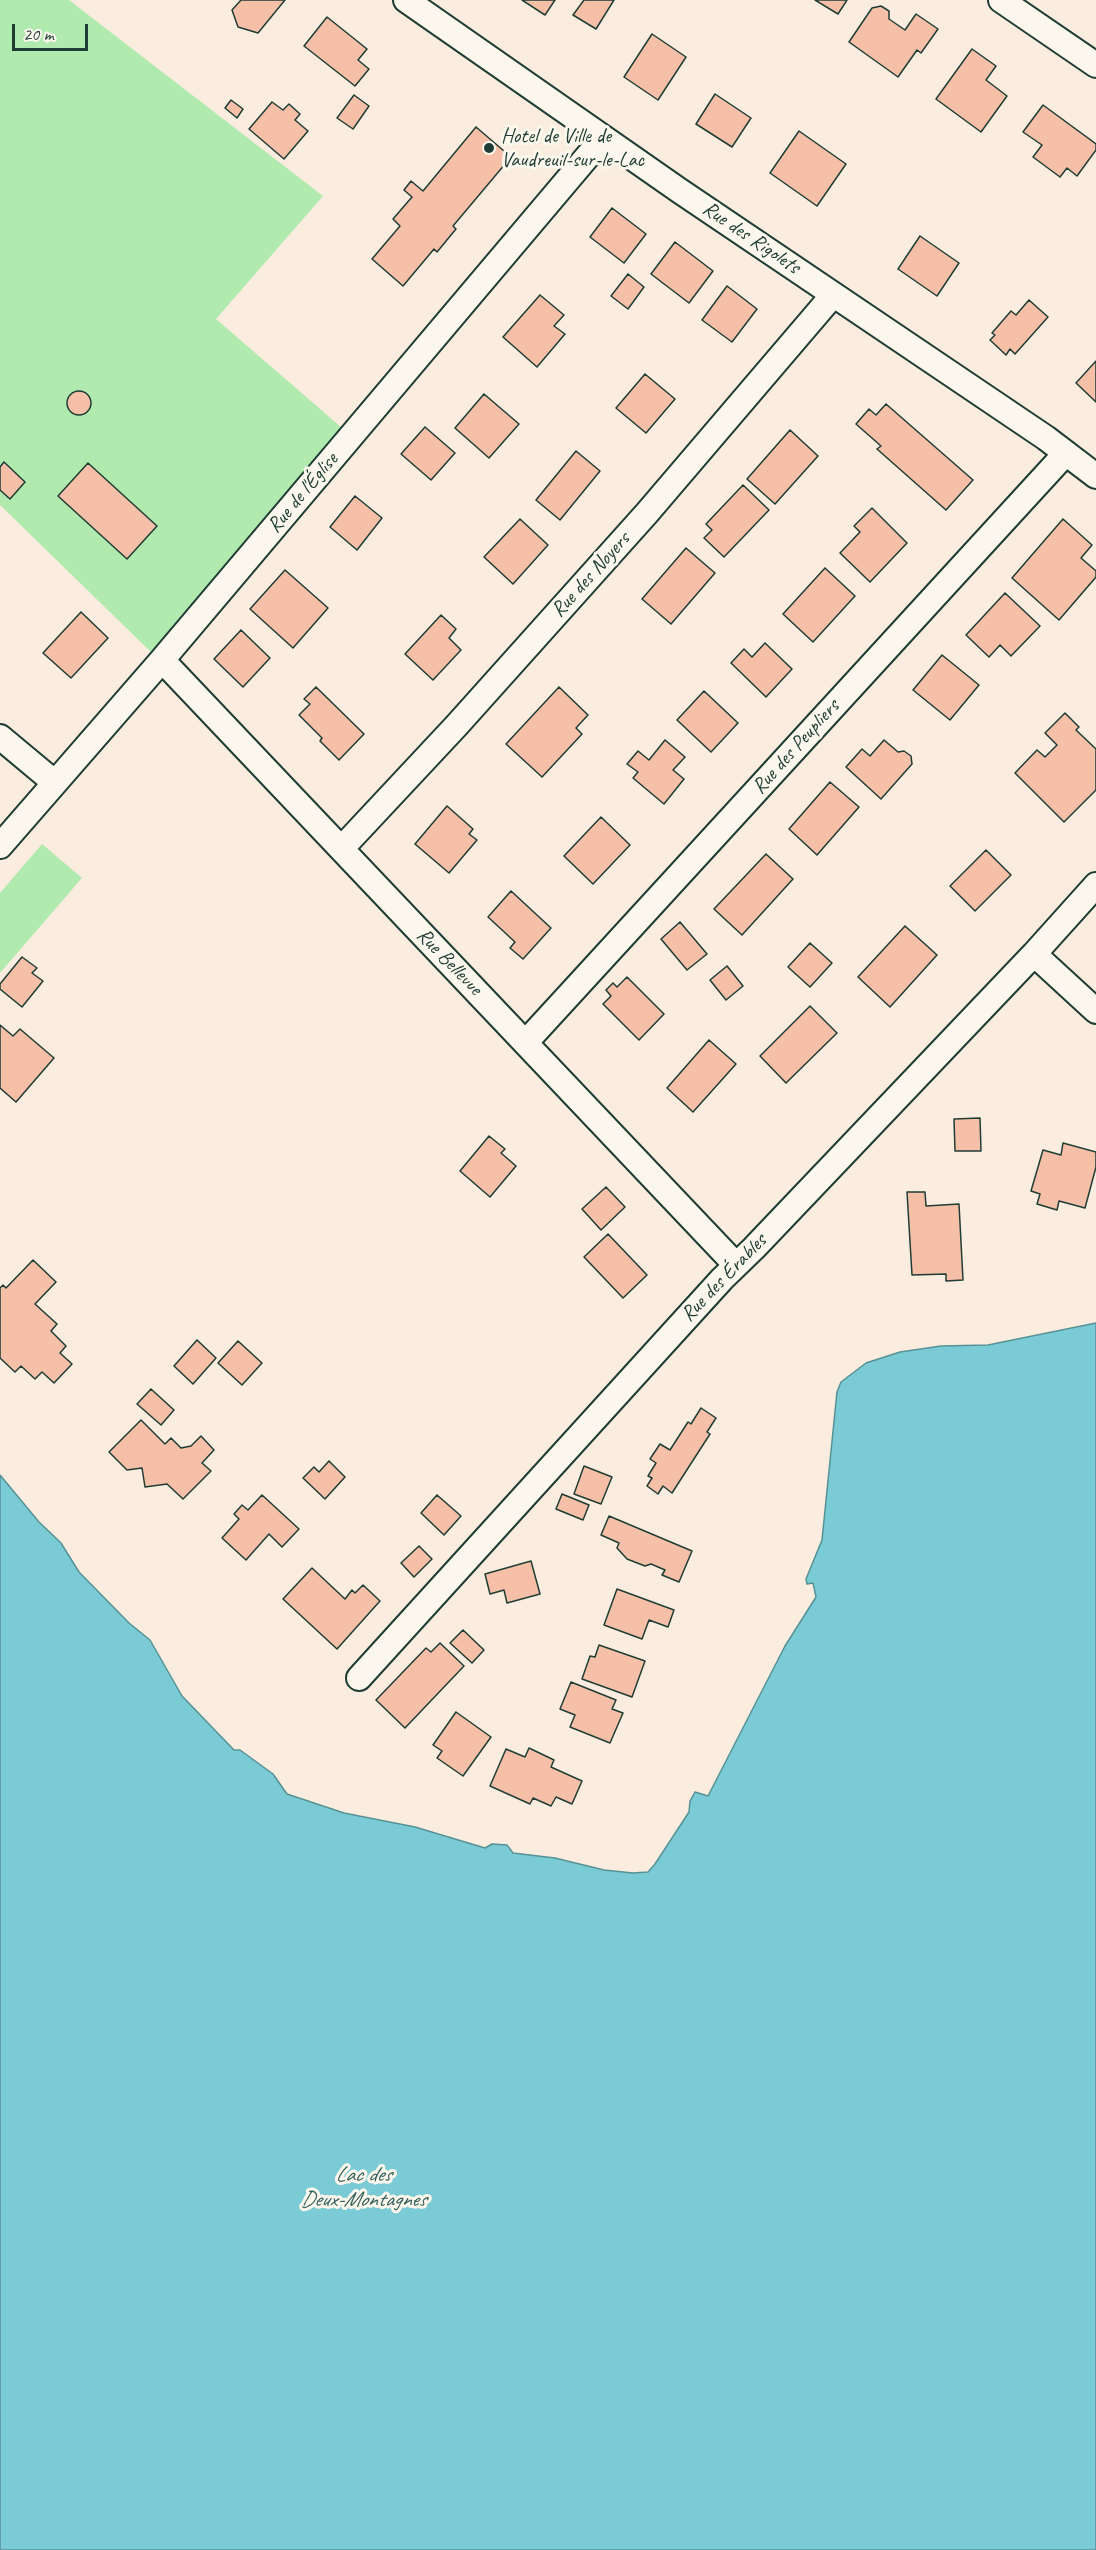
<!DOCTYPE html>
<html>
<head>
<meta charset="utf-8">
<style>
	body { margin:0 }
	#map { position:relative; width:1096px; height:2550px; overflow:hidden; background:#faecde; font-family:Caveat,sans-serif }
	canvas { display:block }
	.scale { position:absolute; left:12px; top:24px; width:76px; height:27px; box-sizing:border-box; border:3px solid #1f3d34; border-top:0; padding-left:8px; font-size:18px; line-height:21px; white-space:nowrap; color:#1f3d34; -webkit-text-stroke:4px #fbf7ec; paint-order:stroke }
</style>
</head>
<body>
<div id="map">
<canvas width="1096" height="2550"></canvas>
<div class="scale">20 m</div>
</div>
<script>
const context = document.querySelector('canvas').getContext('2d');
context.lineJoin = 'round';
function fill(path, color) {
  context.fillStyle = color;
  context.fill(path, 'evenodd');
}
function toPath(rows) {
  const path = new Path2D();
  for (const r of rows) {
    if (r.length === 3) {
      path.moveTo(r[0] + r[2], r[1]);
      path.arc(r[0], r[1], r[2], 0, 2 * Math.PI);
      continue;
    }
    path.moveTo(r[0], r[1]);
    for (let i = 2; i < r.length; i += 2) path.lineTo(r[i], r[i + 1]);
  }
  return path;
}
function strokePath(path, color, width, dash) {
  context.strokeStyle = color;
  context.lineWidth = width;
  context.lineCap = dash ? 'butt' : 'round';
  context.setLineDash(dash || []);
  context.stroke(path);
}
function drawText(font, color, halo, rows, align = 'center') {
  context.font = font + ' Caveat,sans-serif';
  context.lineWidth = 6;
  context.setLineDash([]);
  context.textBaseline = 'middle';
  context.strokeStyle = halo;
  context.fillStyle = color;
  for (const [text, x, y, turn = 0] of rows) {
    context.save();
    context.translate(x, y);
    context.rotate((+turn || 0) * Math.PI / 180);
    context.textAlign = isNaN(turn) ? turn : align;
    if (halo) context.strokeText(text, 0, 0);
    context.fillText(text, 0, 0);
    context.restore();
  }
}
fill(toPath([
	[0,0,69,0,323,196,216,319,341,427,152,653,0,505],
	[42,844,82,878,0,973,0,893]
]), '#b1eaae');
const water = toPath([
	[1096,1323,1096,2550,0,2550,0,1475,39,1522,61,1543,79,1572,129,1623,150,1640,182,1696,234,1750,240,1750,273,1774,287,1794,344,1813,415,1827,485,1848,492,1844,507,1845,513,1853,555,1858,604,1870,633,1873,648,1872,655,1864,689,1812,690,1801,695,1792,708,1796,785,1646,816,1597,813,1583,807,1584,806,1579,822,1540,837,1392,841,1382,866,1363,900,1352,941,1346,988,1345,1096,1323]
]);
fill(water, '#7bcbd6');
strokePath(water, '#569295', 1.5);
const building = toPath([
	[241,0,285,0,258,33,238,27,232,10,241,0],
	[522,0,555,0,545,15,522,0],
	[584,0,614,0,596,29,573,15,584,0],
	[815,0,847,0,838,14,815,0],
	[881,6,889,11,889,19,905,30,916,14,938,29,921,53,917,50,898,77,849,42,872,8,881,6],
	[327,17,367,49,358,60,369,69,355,86,304,46,327,17],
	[652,34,686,57,658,100,624,77,652,34],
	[972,49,996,66,986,80,1007,96,981,132,936,99,972,49],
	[715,94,751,118,732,147,696,124,715,94],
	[354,95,369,106,353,129,337,118,354,95],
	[231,100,243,109,237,118,225,108,231,100],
	[272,102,283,110,289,104,300,114,295,120,308,131,284,159,249,129,272,102],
	[1043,105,1096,144,1096,150,1077,176,1067,168,1060,177,1033,157,1042,145,1023,132,1043,105],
	[476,127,511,157,453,226,456,229,437,252,434,249,403,286,372,259,400,226,393,219,412,197,404,190,411,181,423,191,476,127],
	[799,131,846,164,817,206,770,173,799,131],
	[612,208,646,234,624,263,590,237,612,208],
	[920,236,959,263,937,296,898,269,920,236],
	[675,242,713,271,689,303,651,274,675,242],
	[628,274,644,287,628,309,611,296,628,274],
	[727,286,757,309,732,342,702,320,727,286],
	[540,295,564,315,554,326,565,334,537,367,503,337,540,295],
	[1029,300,1048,317,1015,354,1010,349,1006,355,990,340,995,335,992,333,1011,311,1016,315,1029,300],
	[1096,361,1096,402,1076,383,1096,361],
	[645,374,675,399,646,433,616,408,645,374],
	[79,403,12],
	[484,394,519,424,489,458,455,428,484,394],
	[886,404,973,480,946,510,877,449,881,446,856,424,869,409,876,415,886,404],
	[425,427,455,453,431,480,401,454,425,427],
	[790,430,818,456,775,504,747,479,790,430],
	[576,451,600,471,560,520,536,500,576,451],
	[4,462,25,482,10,499,0,490,0,467,4,462],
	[88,463,157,526,127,559,58,496,88,463],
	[743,485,769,510,724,557,704,538,712,530,706,524,743,485],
	[355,496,382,518,357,550,330,527,355,496],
	[872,508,907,543,870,582,840,553,860,532,854,526,872,508],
	[520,519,548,545,513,584,484,557,520,519],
	[1063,519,1092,545,1081,558,1096,571,1096,577,1059,620,1012,578,1063,519],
	[686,548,715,573,671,624,642,599,686,548],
	[825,568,855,596,813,642,783,614,825,568],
	[285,570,328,608,293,648,250,609,285,570],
	[1005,593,1040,626,1011,656,1000,645,989,657,966,635,1005,593],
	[81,612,108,638,71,678,43,653,81,612],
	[441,615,456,629,449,638,461,650,433,680,405,654,441,615],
	[241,630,270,658,243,687,214,659,241,630],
	[765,643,792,669,766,697,731,663,744,649,752,657,765,643],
	[942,655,979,685,950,720,913,690,942,655],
	[316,687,364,734,339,760,320,741,322,738,299,715,310,704,304,699,316,687],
	[559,687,588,715,576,728,582,734,542,777,506,744,559,687],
	[704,691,738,723,711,752,677,720,704,691],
	[1065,713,1079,727,1076,730,1096,749,1096,790,1064,822,1015,773,1037,750,1045,757,1057,745,1045,733,1065,713],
	[665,740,685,757,673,770,684,779,664,804,633,778,638,772,627,764,638,751,649,760,665,740],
	[884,740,898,752,904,751,911,756,912,764,881,799,846,767,862,749,870,756,884,740],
	[830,782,859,807,817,855,789,829,830,782],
	[447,806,473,829,469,834,477,840,449,873,415,844,447,806],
	[601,817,630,845,593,884,564,856,601,817],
	[986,850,1011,875,975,911,950,886,986,850],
	[766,854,793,879,742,935,714,909,766,854],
	[511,891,551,928,523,959,510,948,515,942,488,917,511,891],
	[680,922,707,954,687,970,661,939,680,922],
	[905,926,937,955,890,1007,858,977,905,926],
	[810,943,832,963,810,987,788,967,810,943],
	[22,957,37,968,32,973,43,981,22,1007,0,989,0,984,22,957],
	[727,966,743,986,726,1000,710,980,727,966],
	[627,977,664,1014,639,1040,603,1004,611,996,606,990,613,983,617,987,627,977],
	[810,1006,837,1033,786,1083,760,1056,810,1006],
	[0,1025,13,1036,20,1029,54,1058,16,1102,0,1088,0,1025],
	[709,1040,736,1064,693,1112,667,1088,709,1040],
	[980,1118,981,1151,955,1151,954,1119,980,1118],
	[489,1136,505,1149,501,1153,516,1166,490,1197,460,1171,489,1136],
	[1063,1143,1096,1152,1096,1167,1085,1208,1059,1201,1057,1210,1037,1204,1040,1194,1031,1191,1043,1150,1061,1155,1063,1143],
	[606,1187,625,1207,601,1230,582,1209,606,1187],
	[907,1192,925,1192,926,1206,959,1204,963,1280,946,1281,946,1274,912,1275,907,1192],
	[608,1234,647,1275,623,1298,584,1257,608,1234],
	[33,1260,56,1282,35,1304,57,1324,51,1331,66,1346,60,1353,72,1364,54,1383,42,1372,35,1379,21,1366,15,1372,0,1358,0,1288,3,1285,6,1288,33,1260],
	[197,1340,216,1358,193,1384,174,1366,197,1340],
	[238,1341,262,1363,242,1385,218,1363,238,1341],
	[151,1389,174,1410,161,1425,137,1404,151,1389],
	[701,1408,716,1418,707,1432,710,1434,672,1493,663,1486,658,1494,647,1486,652,1478,648,1476,656,1463,650,1459,660,1444,670,1450,688,1422,691,1424,701,1408],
	[141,1420,165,1444,171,1438,181,1448,191,1446,201,1436,214,1450,202,1463,211,1471,183,1499,167,1484,145,1487,142,1468,127,1470,109,1452,141,1420],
	[329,1461,345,1477,325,1499,303,1478,314,1467,319,1472,329,1461],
	[584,1466,612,1477,601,1504,574,1494,584,1466],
	[562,1494,589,1505,583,1520,556,1509,562,1494],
	[262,1495,299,1529,282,1547,269,1534,246,1560,222,1538,239,1519,234,1514,242,1505,248,1510,262,1495],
	[437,1495,461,1516,444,1535,421,1513,437,1495],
	[609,1516,692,1551,679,1582,662,1575,665,1570,651,1564,645,1566,627,1559,617,1548,619,1543,601,1535,609,1516],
	[419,1546,432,1559,414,1577,401,1563,419,1546],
	[531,1561,540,1594,507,1603,504,1590,490,1594,485,1574,531,1561],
	[312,1568,345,1599,352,1590,355,1593,363,1585,380,1601,337,1649,283,1599,312,1568],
	[617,1589,674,1610,668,1627,649,1620,642,1639,604,1625,617,1589],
	[463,1630,484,1650,472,1663,450,1643,463,1630],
	[440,1643,464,1666,405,1728,376,1700,426,1648,431,1652,440,1643],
	[599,1645,645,1661,632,1697,582,1679,590,1656,595,1657,599,1645],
	[571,1682,616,1700,612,1709,623,1713,610,1743,570,1727,575,1715,560,1709,571,1682],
	[456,1712,491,1737,463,1776,437,1758,442,1751,433,1745,456,1712],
	[529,1748,554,1760,551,1767,582,1781,572,1804,556,1797,551,1806,533,1798,530,1804,490,1786,506,1749,525,1757,529,1748]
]);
fill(building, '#f5bfa8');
strokePath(building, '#1f3d34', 1.5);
const minor = toPath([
	[406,0,680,191,1046,438,1096,476],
	[1001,0,1096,65],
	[162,660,736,1265],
	[0,737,54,782],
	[0,846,162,660,603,138],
	[342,848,457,725,647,513,833,295],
	[1034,954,1096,1011],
	[526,1042,1066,453],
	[359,1678,722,1279,754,1248,1034,954,1096,885]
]);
strokePath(minor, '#1f3d34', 28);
strokePath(minor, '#fbf7ec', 24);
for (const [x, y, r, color] of [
	[489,148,6,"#1f3d34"]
]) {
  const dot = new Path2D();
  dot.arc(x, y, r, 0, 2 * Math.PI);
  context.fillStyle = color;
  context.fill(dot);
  strokePath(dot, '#fbf7ec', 2);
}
drawText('21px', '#1f3d34', '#fbf7ec', [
	["Hotel de Ville de",501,136],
	["Vaudreuil-sur-le-Lac",501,160]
], 'left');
drawText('21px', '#1f3d34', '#fbf7ec', [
	["Rue des Rigolets",751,238,34],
	["Rue de l'Église",303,493,-50],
	["Rue des Noyers",591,575,-48],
	["Rue des Peupliers",796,747,-48],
	["Rue Bellevue",449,962,46],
	["Rue des Érables",724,1278,-46]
]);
drawText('italic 22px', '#36605c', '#fbf7ec', [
	["Lac des",363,2175],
	["Deux-Montagnes",363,2200]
]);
</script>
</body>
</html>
